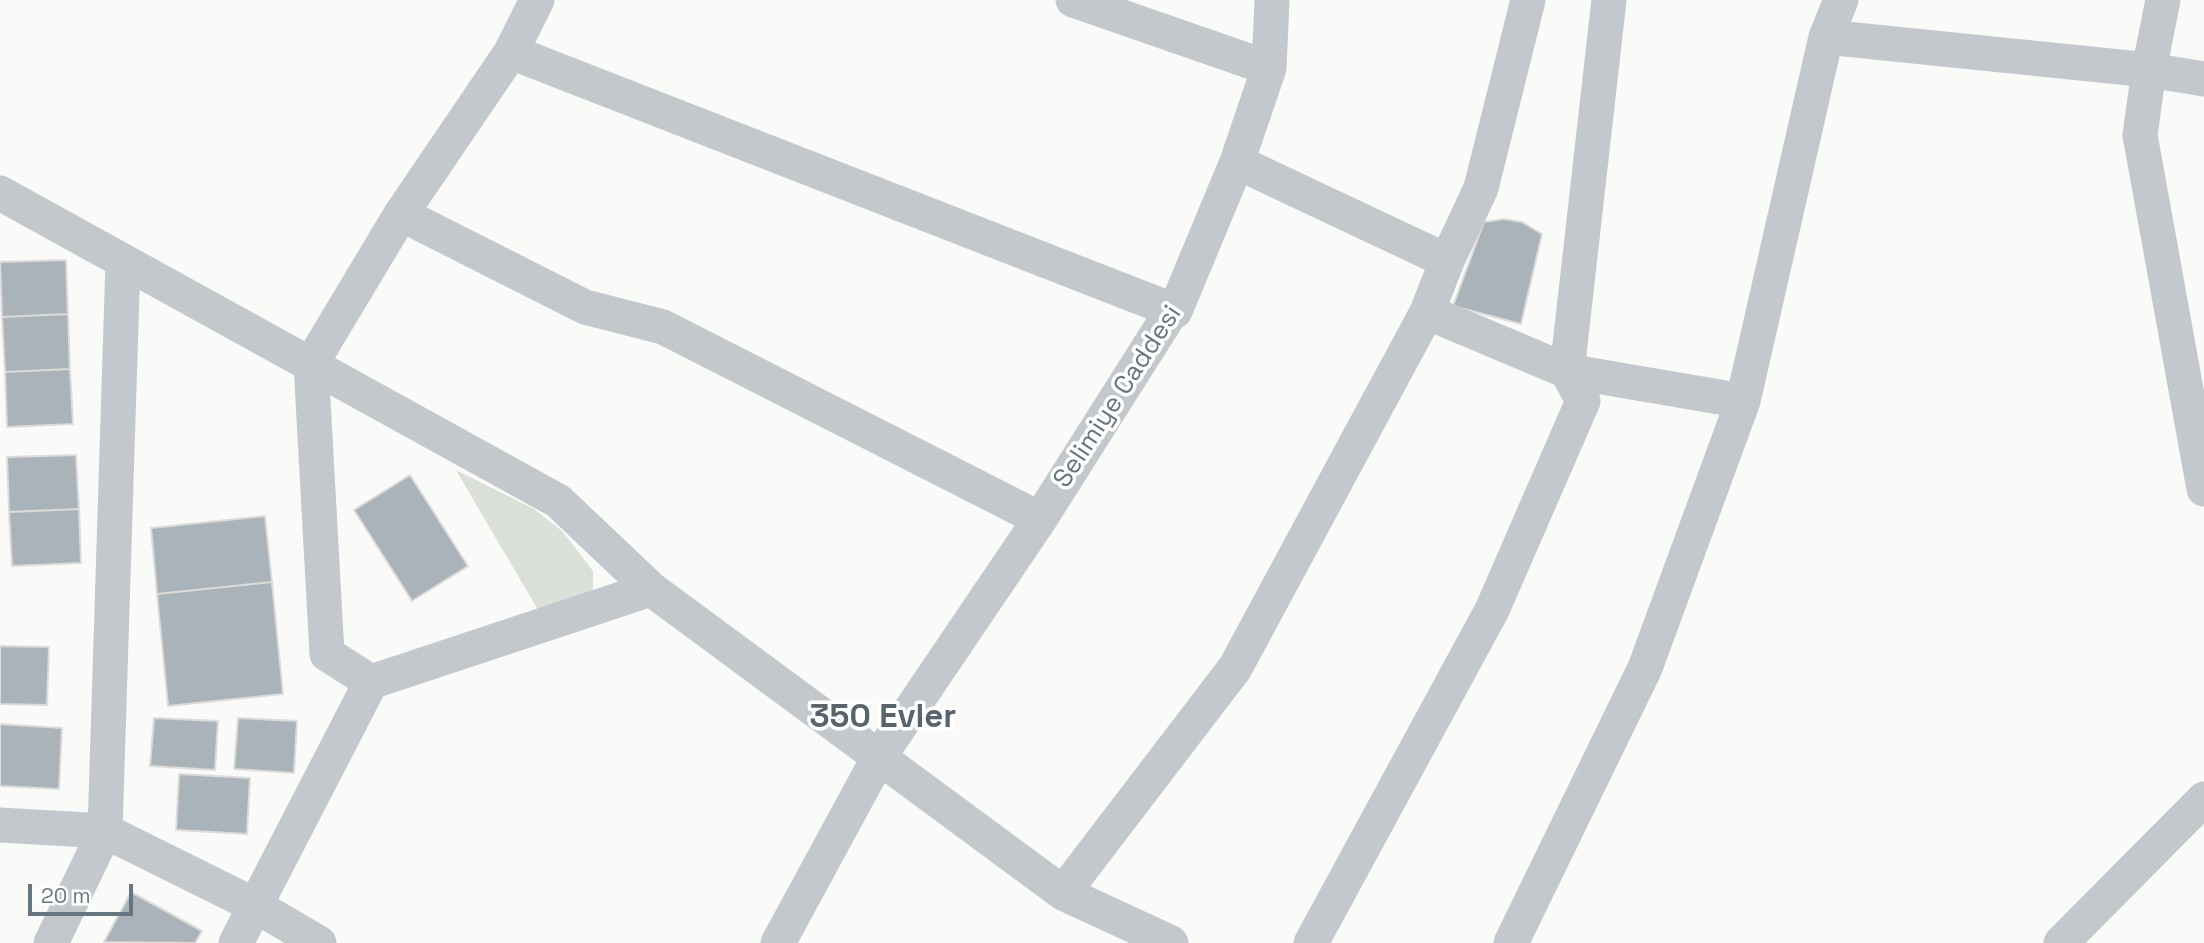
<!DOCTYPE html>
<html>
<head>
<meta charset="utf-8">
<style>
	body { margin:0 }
	#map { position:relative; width:2204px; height:943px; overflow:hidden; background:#fafaf8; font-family:"Space Grotesk",sans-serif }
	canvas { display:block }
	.scale { position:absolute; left:28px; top:884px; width:105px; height:32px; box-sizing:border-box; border:4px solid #657683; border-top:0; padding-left:9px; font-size:21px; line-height:24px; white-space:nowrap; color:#657683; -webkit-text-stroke:5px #fff; paint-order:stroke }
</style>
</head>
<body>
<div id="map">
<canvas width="2204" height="943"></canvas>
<div class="scale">20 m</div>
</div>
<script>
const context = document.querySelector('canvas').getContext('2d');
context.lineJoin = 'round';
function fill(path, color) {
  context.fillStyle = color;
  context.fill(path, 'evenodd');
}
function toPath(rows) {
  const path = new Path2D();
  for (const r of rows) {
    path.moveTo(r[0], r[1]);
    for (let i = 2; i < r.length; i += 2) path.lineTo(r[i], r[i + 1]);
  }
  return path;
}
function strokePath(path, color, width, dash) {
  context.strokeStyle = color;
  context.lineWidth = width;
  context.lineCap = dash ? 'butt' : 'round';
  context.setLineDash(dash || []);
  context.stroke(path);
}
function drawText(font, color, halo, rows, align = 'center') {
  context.font = font + ' "Space Grotesk",sans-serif';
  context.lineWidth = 7;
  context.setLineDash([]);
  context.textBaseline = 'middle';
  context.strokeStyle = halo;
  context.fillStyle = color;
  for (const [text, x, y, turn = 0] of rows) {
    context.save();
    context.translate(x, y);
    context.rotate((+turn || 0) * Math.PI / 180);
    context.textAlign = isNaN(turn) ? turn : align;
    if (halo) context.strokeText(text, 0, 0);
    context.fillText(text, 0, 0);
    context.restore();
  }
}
fill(toPath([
	[456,470,534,509,562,531,593,571,593,591,538,610]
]), '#dadfd7');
const building = toPath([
	[1504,219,1522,222,1542,234,1521,324,1453,306,1484,222,1504,219],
	[66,260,68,314,2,317,0,262,66,260],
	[68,314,70,369,5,372,2,317,68,314],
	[70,369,73,424,7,427,5,372,70,369],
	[76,455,79,509,9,512,7,457,76,455],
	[410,475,468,566,412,601,354,510,410,475],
	[79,509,81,563,12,566,9,512,79,509],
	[265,516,272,582,157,594,151,528,265,516],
	[272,582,283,694,168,706,157,594,272,582],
	[0,646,49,647,47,705,0,704,0,646],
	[154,718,218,721,215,770,150,766,154,718],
	[238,718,297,721,294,773,234,769,238,718],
	[0,724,62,728,59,789,0,786,0,724],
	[179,774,250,778,247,834,176,830,179,774],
	[131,892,202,931,195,943,104,942,131,892]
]);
fill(building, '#aab3b9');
strokePath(building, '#dcdcda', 2);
strokePath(toPath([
	[1073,0,1269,68],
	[2163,0,2149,70,2140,135,2204,489],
	[1826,37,2149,70,2204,79],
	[511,52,1175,311],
	[1237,162,1447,261],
	[0,193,558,501,651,589,1063,893,1171,943],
	[401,214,585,307,663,327,1040,519],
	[1427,312,1567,371,1743,401],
	[371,682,651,589],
	[0,825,105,831,256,906,319,943],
	[1063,893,1235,668,1427,312,1447,261,1481,188,1528,0],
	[51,943,105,831,123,261],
	[236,943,371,682,327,654,311,364,401,214,511,52,537,0],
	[778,943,879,757,1040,519,1171,312,1175,311,1237,162,1269,68,1272,0],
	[1311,943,1492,610,1583,401,1567,371,1609,0],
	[1511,943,1645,668,1743,401,1826,37,1841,0],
	[2061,943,2204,799]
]), '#c3c8cc', 35);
drawText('26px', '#657683', '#fff', [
	["Selimiye Caddesi",1118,397,-57]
]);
drawText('bold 33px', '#57646e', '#fff', [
	["350 Evler",883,718]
]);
</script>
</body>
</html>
